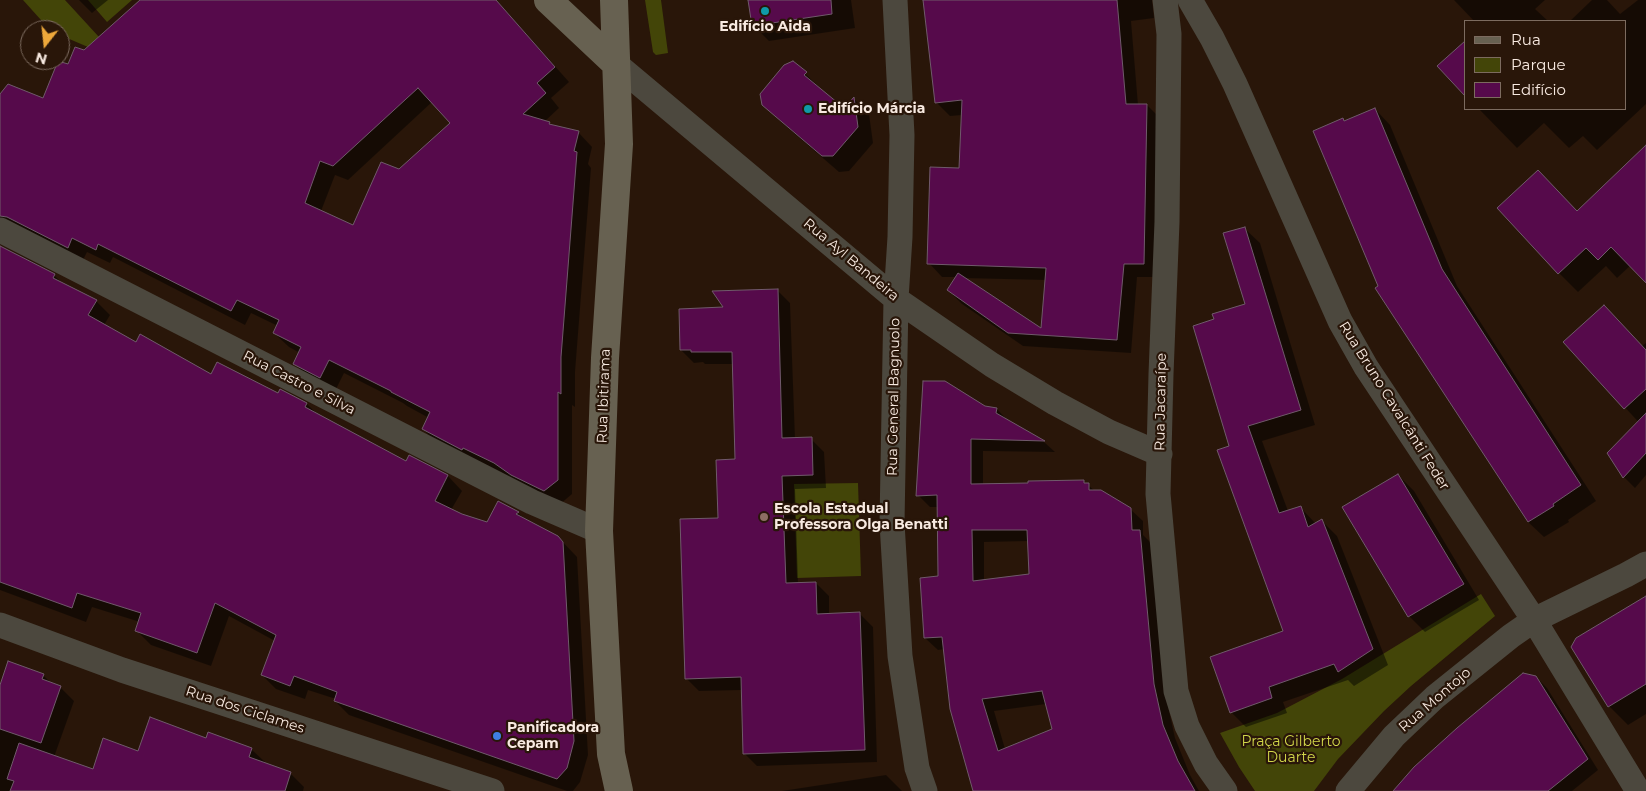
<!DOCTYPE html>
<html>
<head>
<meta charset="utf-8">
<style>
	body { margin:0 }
	#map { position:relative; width:1646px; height:791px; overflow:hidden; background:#291609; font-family:Montserrat,sans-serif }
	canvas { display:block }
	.legend { position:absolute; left:1464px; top:20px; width:162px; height:90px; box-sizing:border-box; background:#291609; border:1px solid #7c6b5f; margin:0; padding:6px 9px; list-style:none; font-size:15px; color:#f8eae1 }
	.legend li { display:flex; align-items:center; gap:10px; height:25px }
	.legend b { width:25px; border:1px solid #7c6b5f }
	.north { position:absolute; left:20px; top:20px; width:50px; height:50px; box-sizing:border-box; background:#291609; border:1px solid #7c6b5f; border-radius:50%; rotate:196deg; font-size:14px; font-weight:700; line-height:20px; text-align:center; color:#f8eae1 }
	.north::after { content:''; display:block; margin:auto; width:18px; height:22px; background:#eda83b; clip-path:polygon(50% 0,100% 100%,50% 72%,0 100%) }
</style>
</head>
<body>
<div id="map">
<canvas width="1646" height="791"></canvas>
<ul class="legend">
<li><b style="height:6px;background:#676151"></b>Rua</li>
<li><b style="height:14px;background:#434508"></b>Parque</li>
<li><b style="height:14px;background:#560a4b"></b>Edifício</li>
</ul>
<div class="north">N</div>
</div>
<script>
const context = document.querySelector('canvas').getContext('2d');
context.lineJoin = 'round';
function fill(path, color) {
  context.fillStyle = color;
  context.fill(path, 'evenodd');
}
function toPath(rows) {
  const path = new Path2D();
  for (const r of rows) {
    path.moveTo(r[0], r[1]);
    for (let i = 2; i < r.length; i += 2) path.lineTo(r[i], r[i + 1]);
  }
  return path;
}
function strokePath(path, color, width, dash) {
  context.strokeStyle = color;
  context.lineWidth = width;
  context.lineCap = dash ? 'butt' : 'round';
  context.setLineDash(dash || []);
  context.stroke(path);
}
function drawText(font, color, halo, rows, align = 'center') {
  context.font = font + ' Montserrat,sans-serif';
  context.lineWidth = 4.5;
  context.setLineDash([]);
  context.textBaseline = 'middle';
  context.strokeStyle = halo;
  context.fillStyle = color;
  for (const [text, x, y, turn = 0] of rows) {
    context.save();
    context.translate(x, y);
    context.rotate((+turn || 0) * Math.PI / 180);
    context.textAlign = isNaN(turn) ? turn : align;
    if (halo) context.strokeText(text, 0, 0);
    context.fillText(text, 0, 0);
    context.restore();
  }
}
fill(toPath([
	[23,0,65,0,99,37,88,47,60,35,60,30,50,30],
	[88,0,132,0,107,22],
	[645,0,661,0,668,53,656,55,653,52],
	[858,483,861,576,797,578,794,484],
	[1481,594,1495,616,1411,686,1384,711,1338,759,1314,791,1255,791,1239,767,1220,733,1277,713,1342,679]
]), '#434508');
fill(toPath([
	[79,0,108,0,92,13],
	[141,0,496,0,569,82,551,98,559,108,544,122,552,126,578,132,592,147,588,164,591,168,575,372,575,407,572,405,572,494,559,505,437,443,423,429,429,418,407,406,403,403,344,373,335,391,309,378,294,363,300,353,289,347,274,333,278,326,251,313,245,325,113,257,110,263,87,252,82,262,0,243,0,96,44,100,69,66,145,76],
	[432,102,451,124,400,170,354,226,321,211,335,175,348,180],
	[750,0,851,0,855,28,769,41,753,25],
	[924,0,1152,0,1154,18,1131,21,1138,105,1147,105,1161,119,1158,277,1137,277,1131,353,1023,346,962,304,948,290,957,277,942,277,929,263,960,169,962,115,950,116,936,102],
	[962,278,1046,280,1042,330],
	[1454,0,1545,0,1535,9,1548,21,1474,21],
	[1592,0,1607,0,1620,14,1638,0,1646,0,1646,104,1597,150,1583,136,1569,148,1544,123,1517,148,1479,109,1625,109,1625,21,1570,21],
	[793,62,821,89,820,90,844,110,854,99,869,114,873,143,849,171,839,172,779,120,763,104],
	[1375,109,1390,125,1457,286,1596,501,1568,520,1569,522,1544,537,1528,522,1380,287,1345,122],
	[1646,147,1646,281,1631,265,1617,278,1606,266,1578,292,1559,273,1577,212],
	[1244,228,1260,243,1315,425,1262,441,1288,511,1300,507,1316,524,1322,521,1337,536,1388,665,1354,686,1348,680,1283,702,1287,713,1246,727,1231,712,1285,631,1231,446,1215,320,1247,305],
	[0,247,54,275,63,284,96,301,110,315,104,325,136,344,211,376,278,395,280,391,307,404,318,415,407,462,409,457,448,476,462,491,451,510,488,523,499,502,518,513,527,521,558,537,577,557,588,755,580,782,573,791,567,791,349,715,335,701,336,699,308,690,305,699,276,689,262,675,275,641,229,616,211,666,151,645,137,631,140,622,92,607,86,622,0,590],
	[777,290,790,303,795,439,811,439,824,452,826,488,795,489,798,584,816,583,829,596,829,614,860,614,873,627,877,762,757,766,744,753,742,690,699,691,686,678,719,519,736,460,733,364,705,364,703,362,694,363,681,350,726,309],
	[1565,343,1642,346,1646,343,1646,430],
	[985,408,997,409,1009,422,1044,442,1055,452,983,451,983,485,1083,481,1095,491,1130,509,1143,521,1143,535,1151,543,1166,697,1175,738,1190,775,1199,791,973,791,945,649,938,650,925,638,939,577,938,507,930,507,918,495],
	[1029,541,1030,575,984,581,984,542],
	[1046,704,1053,730,1005,749,994,711],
	[1646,434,1646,475,1635,488,1624,477,1608,453],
	[1398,475,1414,491,1479,600,1425,632,1409,616],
	[1646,598,1646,714,1628,725,1609,706],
	[43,675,52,684,60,687,74,701,54,757,94,770,139,753,207,739,251,749,265,762,264,764,290,773,304,787,303,791,0,791,0,689],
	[1536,677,1547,688,1598,770,1572,791,1393,791,1401,781,1458,729],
	[886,775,902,791,782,791]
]), '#0007');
const building = toPath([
	[140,0,496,0,555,67,537,83,546,93,523,114,550,122,549,124,579,131,574,151,577,152,561,357,561,394,558,392,558,480,544,491,511,475,494,463,463,448,462,450,422,429,430,412,391,392,391,391,329,360,320,378,293,364,301,347,273,333,279,320,237,300,231,311,98,244,96,250,72,238,68,248,7,217,0,216,0,94,8,84,43,98,58,61,68,64,75,47,84,50,140,0],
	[418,88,450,123,399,169,381,162,353,225,305,203,320,161,333,166,418,88],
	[748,0,831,0,832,14,752,26,748,0],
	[923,0,1117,0,1126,104,1147,104,1144,264,1124,264,1117,340,1008,333,947,290,958,273,1041,328,1046,268,927,264,930,167,959,168,962,100,935,103,923,0],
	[1465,41,1465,96,1437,66,1465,41],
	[793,61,807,72,804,75,844,108,854,97,858,127,833,156,822,156,762,105,760,94,784,65,793,61],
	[1375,108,1442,269,1581,485,1553,504,1554,506,1528,522,1375,288,1378,286,1313,131,1343,118,1344,121,1375,108],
	[1646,145,1646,283,1611,247,1598,260,1586,248,1558,274,1497,208,1538,170,1577,211,1646,145],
	[1245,227,1301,410,1248,426,1279,513,1301,506,1308,527,1322,519,1373,649,1338,672,1334,664,1269,687,1272,698,1230,713,1210,657,1283,631,1217,450,1229,446,1193,326,1214,319,1212,314,1245,304,1223,233,1245,227],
	[0,246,55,274,53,278,97,300,88,315,136,342,140,334,211,374,217,362,278,393,280,389,307,403,305,407,406,461,409,455,448,475,435,501,462,514,487,522,498,501,519,512,516,514,558,536,563,542,574,741,567,768,557,779,334,701,337,692,294,676,290,686,261,675,276,635,215,603,197,653,135,631,141,613,77,593,72,608,0,582,0,246],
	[778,289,782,438,812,437,813,475,782,476,786,583,816,582,817,614,860,612,865,750,743,754,741,677,685,679,680,519,718,518,716,460,735,459,732,352,691,352,691,350,680,350,679,309,723,307,712,291,778,289],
	[1604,305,1646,350,1646,389,1624,409,1563,342,1604,305],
	[923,381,945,381,985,406,997,408,996,413,1045,441,971,439,971,484,1028,483,1028,481,1084,480,1084,483,1089,483,1089,490,1101,490,1131,508,1132,530,1140,530,1154,684,1163,725,1178,761,1195,791,973,791,950,709,942,637,924,638,920,578,938,576,937,495,916,496,923,381],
	[972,530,1027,530,1029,574,973,581,972,530],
	[1042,691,1052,729,998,751,982,699,1042,691],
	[1646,413,1646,453,1623,478,1607,453,1646,413],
	[1398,474,1464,584,1408,617,1342,507,1398,474],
	[1646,596,1646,684,1608,707,1571,647,1576,638,1646,596],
	[8,661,44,674,42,679,61,686,41,743,0,729,0,685,8,661],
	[1523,673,1536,676,1588,759,1548,791,1393,791,1414,767,1457,728,1523,673],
	[150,717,206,738,208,732,252,748,249,757,291,772,285,791,10,791,14,781,7,779,19,743,93,769,103,738,138,751,150,717]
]);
fill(building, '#560a4b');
strokePath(building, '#705a6b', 1);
strokePath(toPath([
	[895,0,902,135,900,237,896,299,892,523,900,656,917,768,925,791],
	[1165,0,1169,34,1167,222,1161,374,1158,494,1176,691,1187,726,1206,764,1225,791],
	[1190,0,1212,38,1235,84,1340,321,1366,367,1534,620,1638,791],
	[616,64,896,299,992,365,1055,403,1109,432,1160,454],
	[0,230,532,502,599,531],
	[0,625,122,670,492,791],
	[1348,791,1394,736,1435,697,1511,636,1534,620,1626,575,1646,564]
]), '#4c483e', 25);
strokePath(toPath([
	[548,0,616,64],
	[614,0,619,144,605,358,599,531,611,754,619,791]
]), '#676151', 28);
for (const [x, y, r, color] of [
	[765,11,5,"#0f9aa8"],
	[808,109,5,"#0f9aa8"],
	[764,517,5,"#8d6e63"],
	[497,736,5,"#3f7fe0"]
]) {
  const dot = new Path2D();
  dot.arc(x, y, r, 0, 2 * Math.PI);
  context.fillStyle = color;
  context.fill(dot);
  strokePath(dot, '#291609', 2);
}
drawText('bold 14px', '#f8eae1', '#291609', [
	["Edifício Aida",765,27,"center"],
	["Edifício Márcia",818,109],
	["Escola Estadual",774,509],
	["Professora Olga Benatti",774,525],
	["Panificadora",507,728],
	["Cepam",507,744]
], 'left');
drawText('14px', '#f8eae1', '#291609', [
	["Rua Ayl Bandeira",851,260,40],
	["Rua Castro e Silva",299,383,27],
	["Rua Ibitirama",604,396,-88],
	["Rua General Bagnuolo",894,397,-89],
	["Rua Jacaraípe",1161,402,-89],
	["Rua Bruno Cavalcânti Feder",1394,406,58],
	["Rua Montojo",1435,700,-41],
	["Rua dos Ciclames",245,710,18]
]);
drawText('14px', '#d2d74a', '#291609', [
	["Praça Gilberto",1291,742],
	["Duarte",1291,758]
]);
</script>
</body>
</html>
